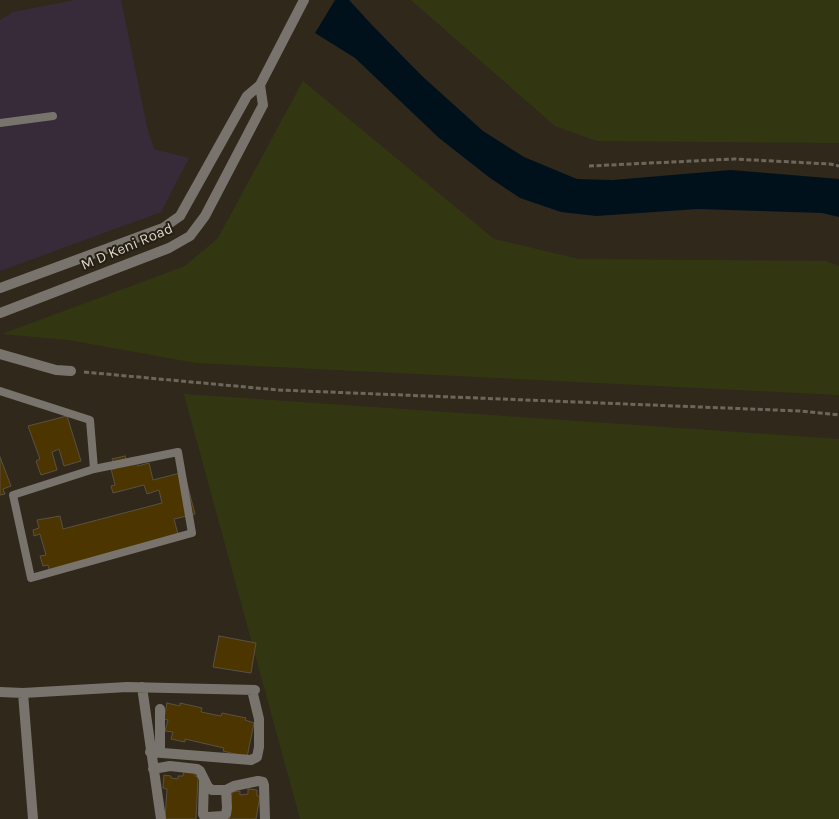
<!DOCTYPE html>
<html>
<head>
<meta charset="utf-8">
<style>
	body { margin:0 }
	canvas { display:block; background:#2f281b }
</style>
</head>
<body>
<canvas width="839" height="819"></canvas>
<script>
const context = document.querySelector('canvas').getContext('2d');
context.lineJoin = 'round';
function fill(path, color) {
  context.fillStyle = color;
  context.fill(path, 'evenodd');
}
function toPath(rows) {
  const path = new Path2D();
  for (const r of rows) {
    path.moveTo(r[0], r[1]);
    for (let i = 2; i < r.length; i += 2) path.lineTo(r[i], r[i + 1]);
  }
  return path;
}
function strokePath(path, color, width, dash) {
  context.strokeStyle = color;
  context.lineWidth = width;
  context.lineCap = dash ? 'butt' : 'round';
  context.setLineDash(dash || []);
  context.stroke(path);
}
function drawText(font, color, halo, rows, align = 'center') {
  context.font = font + ' Karla,sans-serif';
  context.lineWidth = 4;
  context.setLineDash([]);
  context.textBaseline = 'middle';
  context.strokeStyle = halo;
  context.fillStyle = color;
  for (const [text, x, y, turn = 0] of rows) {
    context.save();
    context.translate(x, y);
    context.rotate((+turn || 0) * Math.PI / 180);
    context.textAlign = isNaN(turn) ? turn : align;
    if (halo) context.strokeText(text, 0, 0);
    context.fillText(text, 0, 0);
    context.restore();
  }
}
fill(toPath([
	[75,0,121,0,147,127,154,149,189,158,161,212,0,271,0,20,13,12]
]), '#382b39');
fill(toPath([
	[411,0,839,0,839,143,597,141,555,126],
	[303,81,494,239,579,259,825,261,839,266,839,395,196,363,69,340,2,334,185,266,218,238],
	[184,394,839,439,839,819,300,819]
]), '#333711');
fill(toPath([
	[335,0,349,0,372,25,422,76,483,131,524,157,577,179,613,180,731,170,839,179,839,217,822,213,698,209,596,216,561,212,520,198,490,178,439,138,355,58,315,33]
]), '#00111c');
const building = toPath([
	[67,416,81,461,64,466,59,449,52,452,57,470,41,475,36,461,40,459,28,426,67,416],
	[125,456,126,459,136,457,138,466,149,463,153,480,184,472,195,514,174,519,179,538,50,573,48,565,43,566,40,556,46,555,40,534,34,536,33,530,39,528,37,520,60,516,63,529,162,503,159,490,147,494,144,485,113,493,111,486,115,485,111,469,115,469,112,459,125,456],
	[0,457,11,486,3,489,5,494,0,495,0,457],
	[219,636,256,643,251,673,213,667,219,636],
	[167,703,180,706,180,703,202,708,201,712,221,716,222,713,246,718,245,720,254,723,247,757,223,751,224,748,185,739,185,742,171,739,173,732,165,731,168,720,164,719,167,703],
	[184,771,195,772,195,776,198,777,196,819,165,819,167,789,163,788,164,775,171,776,171,778,178,779,178,776,183,776,184,771],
	[248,789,257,790,257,796,260,796,256,819,229,819,232,792,240,791,240,795,248,794,248,789]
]);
fill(building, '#4d3500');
strokePath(building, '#595143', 1);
strokePath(toPath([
	[589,166,734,159,830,164,839,166],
	[84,372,278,390,800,411,839,415]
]), '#6d665b', 3, [5, 2.5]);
strokePath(toPath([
	[0,123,53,116],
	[0,391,90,420,94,469],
	[178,452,192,533,31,578,13,495,94,469,178,452]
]), '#78736d', 8);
strokePath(toPath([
	[0,354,56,370,71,371],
	[142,687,161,819],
	[0,692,23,693,127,687,255,690],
	[23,693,33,819],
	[160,709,160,751],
	[150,752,251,760,257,757,259,747,259,719,252,690],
	[153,769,170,766,197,769,200,771,208,787,212,790,226,790,234,786,258,781,263,782,264,785,265,819],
	[204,780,203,814,204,816,208,817,223,816,226,814,227,808,226,790]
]), '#78736d', 10);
strokePath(toPath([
	[0,288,163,228,180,216,247,96,260,85,304,0],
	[0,313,169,248,190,236,205,216,263,105,260,85]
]), '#78736d', 10);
drawText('15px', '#d9d4cc', '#251e11', [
	["M D Keni Road",127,247,-23]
]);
</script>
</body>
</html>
